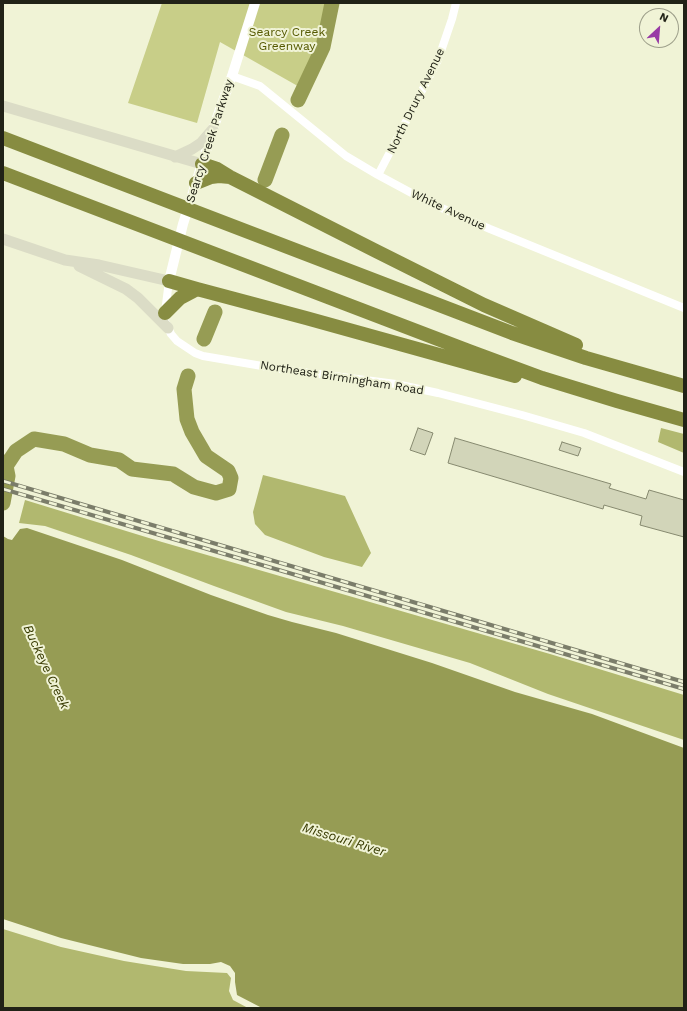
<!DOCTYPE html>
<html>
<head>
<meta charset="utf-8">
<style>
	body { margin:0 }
	#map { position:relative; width:687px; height:1011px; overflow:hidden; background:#f0f3d6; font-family:"Work Sans",sans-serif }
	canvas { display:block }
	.frame { position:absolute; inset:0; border:4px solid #212217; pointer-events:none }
	.north { position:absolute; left:639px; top:8px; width:40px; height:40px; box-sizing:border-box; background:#f0f3d6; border:1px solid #9d9f8a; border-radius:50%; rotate:26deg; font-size:11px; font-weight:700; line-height:16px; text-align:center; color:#212217 }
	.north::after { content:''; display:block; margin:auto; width:14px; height:18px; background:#983ba5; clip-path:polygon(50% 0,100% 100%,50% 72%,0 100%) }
</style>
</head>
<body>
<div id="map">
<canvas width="687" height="1011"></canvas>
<div class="frame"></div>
<div class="north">N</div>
</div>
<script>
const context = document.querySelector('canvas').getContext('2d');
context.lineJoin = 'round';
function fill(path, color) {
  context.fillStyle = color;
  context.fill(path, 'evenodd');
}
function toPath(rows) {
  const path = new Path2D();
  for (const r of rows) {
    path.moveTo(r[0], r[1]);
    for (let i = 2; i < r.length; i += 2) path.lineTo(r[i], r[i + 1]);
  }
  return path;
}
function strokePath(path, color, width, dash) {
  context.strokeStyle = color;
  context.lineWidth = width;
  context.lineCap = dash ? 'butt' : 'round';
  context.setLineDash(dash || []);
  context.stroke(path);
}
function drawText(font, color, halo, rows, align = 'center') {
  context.font = font + ' "Work Sans",sans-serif';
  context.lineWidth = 4;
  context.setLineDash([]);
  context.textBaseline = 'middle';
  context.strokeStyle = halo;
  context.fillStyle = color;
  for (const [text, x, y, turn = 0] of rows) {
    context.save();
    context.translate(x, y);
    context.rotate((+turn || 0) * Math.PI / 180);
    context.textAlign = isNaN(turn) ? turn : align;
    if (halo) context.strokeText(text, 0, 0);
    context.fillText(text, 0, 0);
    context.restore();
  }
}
fill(toPath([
	[162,3,332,3,323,47,303,89,220,42,197,123,128,103]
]), '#c8ce88');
fill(toPath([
	[661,428,684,434,684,453,658,442],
	[263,475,345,496,371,553,362,567,324,557,265,535,255,524,253,512],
	[25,500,162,542,550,654,684,695,684,740,548,694,470,663,343,626,286,612,214,586,131,555,45,526,19,523],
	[3,929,61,947,124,961,186,971,227,973,231,978,229,991,233,1000,248,1008,3,1008]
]), '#b1b86f');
fill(toPath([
	[27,528,122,560,211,595,268,615,292,622,336,633,432,663,515,692,592,714,684,748,684,1008,262,1008,237,995,235,982,235,973,230,966,221,962,210,964,183,964,141,958,61,938,3,919,3,536,8,539,12,540,20,529]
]), '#969c54');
strokePath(toPath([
	[298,100,323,47,332,3],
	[265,180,282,135],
	[204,339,215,312],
	[3,462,6,466,8,476,3,503],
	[6,466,16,451,34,439,64,444,90,455,119,460,132,469,173,474,194,487,216,493,229,489,231,478,228,471,206,456,192,432,187,419,184,389,188,376]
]), '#969c54', 15);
const building = toPath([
	[418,428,433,433,425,455,410,450,418,428],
	[455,438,611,484,609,488,646,499,649,490,684,500,684,537,640,525,642,516,604,505,603,509,448,463,455,438],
	[562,442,581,448,578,456,559,450,562,442]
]);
fill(building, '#d2d5b9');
strokePath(building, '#86896f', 1);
strokePath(toPath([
	[232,76,260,86,346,156,378,175,430,203,490,229,684,308],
	[378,175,438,60,452,19,456,3],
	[165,312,169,281],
	[166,323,171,334,177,341,195,353,203,356,280,369,396,384,438,393,522,415,584,433,684,472]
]), '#fff', 8);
strokePath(toPath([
	[169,281,183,224,213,129,232,76,255,3]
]), '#fff', 10);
strokePath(toPath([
	[3,106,202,164],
	[175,157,192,149,201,143,213,129],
	[3,239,65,260,99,265,169,281],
	[79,266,126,289,138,298,168,328]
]), '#dbdcc6', 11);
strokePath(toPath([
	[3,138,512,333,586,358,684,386],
	[202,164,217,169,230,177,376,251,484,305,576,345],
	[3,173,469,351,542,378,617,401,684,420],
	[196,183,211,177,219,176,230,177],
	[169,281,197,289,306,318,515,376],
	[165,313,180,298,197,289]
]), '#878c41', 14);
const rail = toPath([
	[3,481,684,682],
	[3,489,684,689]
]);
strokePath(rail, '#7b7d6a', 4);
strokePath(rail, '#f0f3d6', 2.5, [8]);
drawText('12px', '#555900', '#f0f3d6', [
	["Searcy Creek",287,32],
	["Greenway",287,46]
]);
drawText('12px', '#212217', '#f0f3d6', [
	["North Drury Avenue",416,101,-64],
	["Searcy Creek Parkway",210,141,-72],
	["White Avenue",448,210,25],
	["Northeast Birmingham Road",342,378,9]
]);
drawText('italic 13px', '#373a00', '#f0f3d6', [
	["Buckeye Creek",46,667,65],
	["Missouri River",344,840,17]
]);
</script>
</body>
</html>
